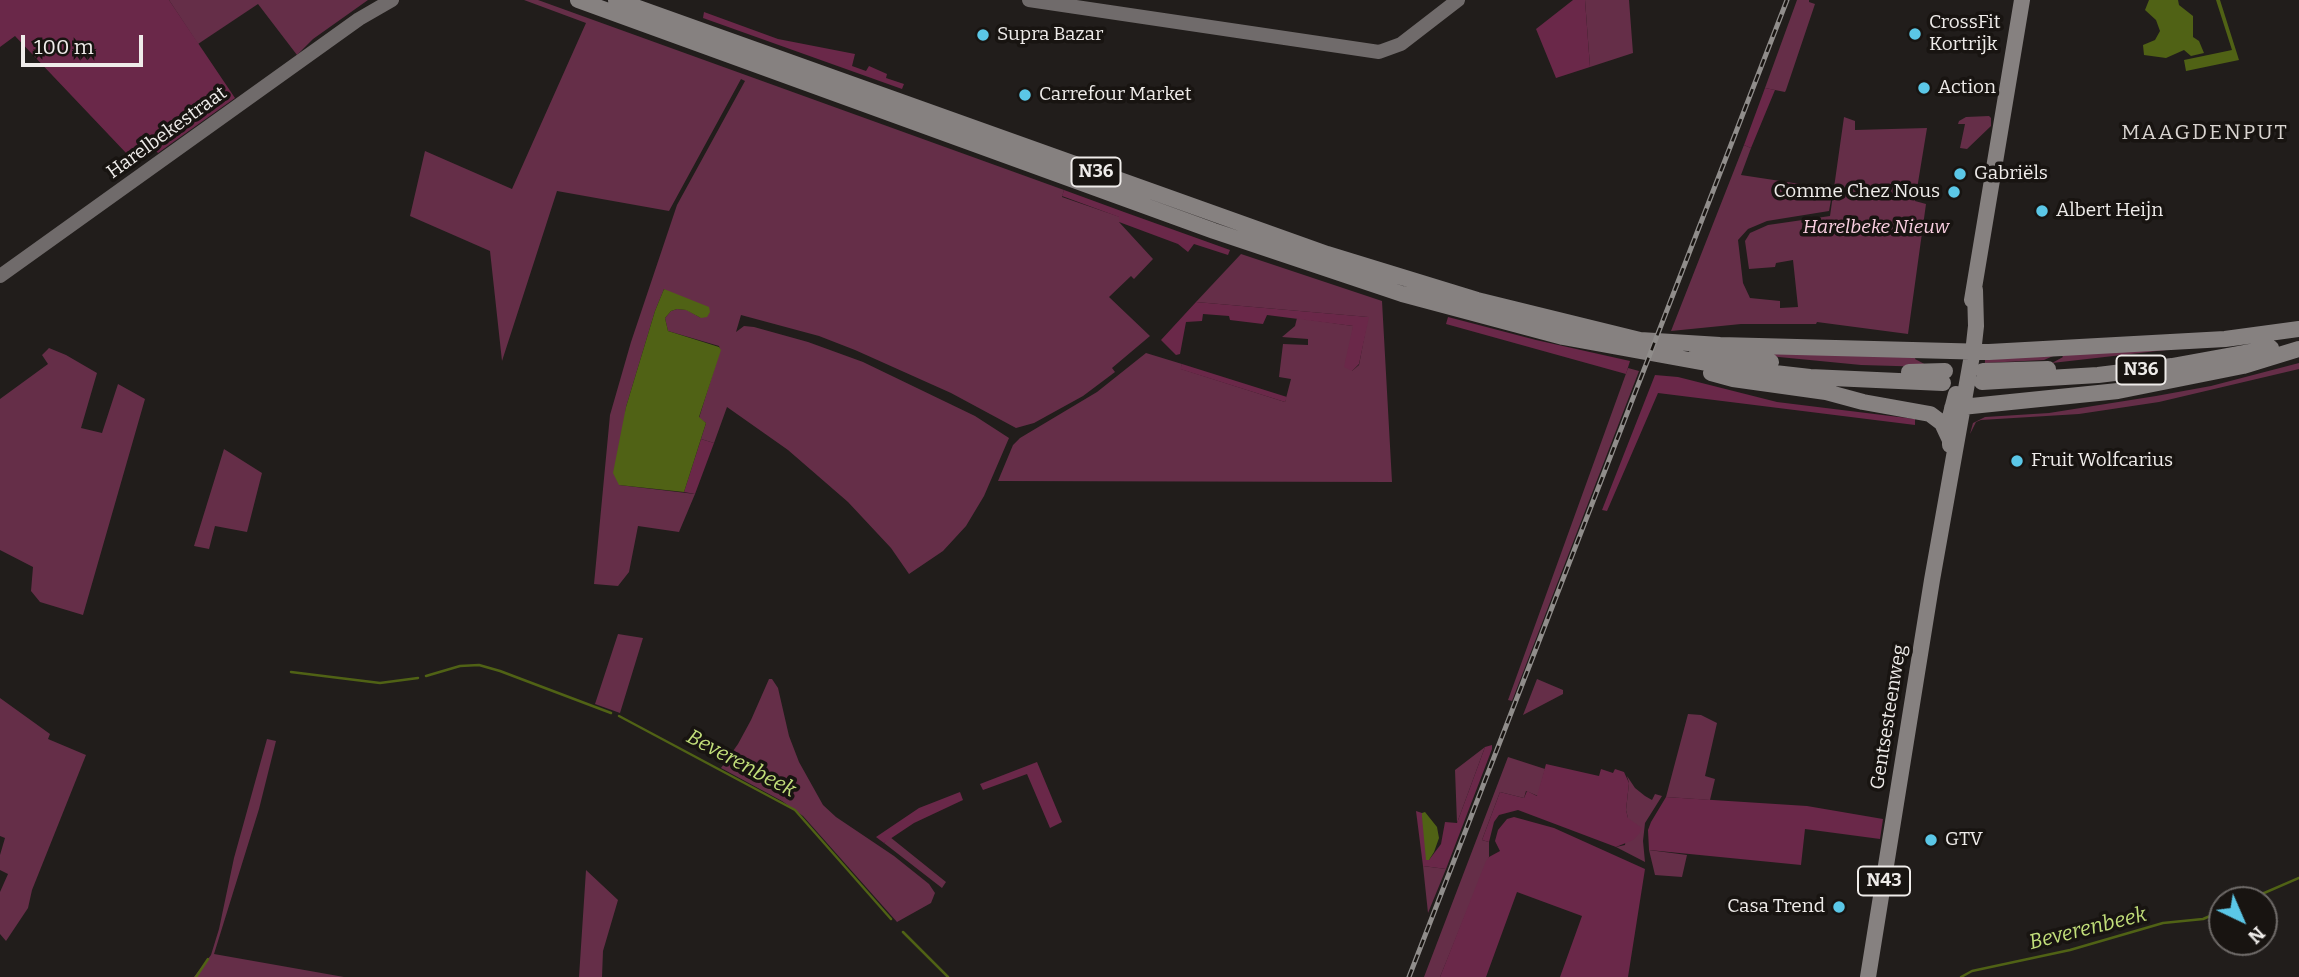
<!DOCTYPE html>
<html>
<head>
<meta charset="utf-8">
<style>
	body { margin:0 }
	#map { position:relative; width:2299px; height:977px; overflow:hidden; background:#211d1b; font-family:Bitter,serif }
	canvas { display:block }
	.north { position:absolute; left:2208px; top:886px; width:70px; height:70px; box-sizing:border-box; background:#181411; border:2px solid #6e6a68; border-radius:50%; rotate:136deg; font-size:19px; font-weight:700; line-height:28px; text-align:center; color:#efecea }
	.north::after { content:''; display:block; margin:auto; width:24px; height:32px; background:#5bc7e7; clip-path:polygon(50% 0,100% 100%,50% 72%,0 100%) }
	.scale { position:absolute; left:21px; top:35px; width:122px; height:32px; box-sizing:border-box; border:4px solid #efecea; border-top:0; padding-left:9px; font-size:21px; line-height:24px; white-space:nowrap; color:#efecea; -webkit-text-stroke:5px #181411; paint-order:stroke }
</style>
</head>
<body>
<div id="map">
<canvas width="2299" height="977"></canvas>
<div class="north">N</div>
<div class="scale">100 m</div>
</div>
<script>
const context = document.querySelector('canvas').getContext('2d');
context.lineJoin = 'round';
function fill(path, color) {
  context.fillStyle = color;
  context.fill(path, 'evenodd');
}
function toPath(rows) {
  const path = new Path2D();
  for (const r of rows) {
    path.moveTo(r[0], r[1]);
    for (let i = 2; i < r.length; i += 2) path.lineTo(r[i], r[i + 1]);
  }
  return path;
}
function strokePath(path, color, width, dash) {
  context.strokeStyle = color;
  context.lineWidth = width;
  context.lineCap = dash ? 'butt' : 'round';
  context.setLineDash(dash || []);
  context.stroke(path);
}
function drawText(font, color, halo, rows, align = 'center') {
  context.font = font + ' Bitter,serif';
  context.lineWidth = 7;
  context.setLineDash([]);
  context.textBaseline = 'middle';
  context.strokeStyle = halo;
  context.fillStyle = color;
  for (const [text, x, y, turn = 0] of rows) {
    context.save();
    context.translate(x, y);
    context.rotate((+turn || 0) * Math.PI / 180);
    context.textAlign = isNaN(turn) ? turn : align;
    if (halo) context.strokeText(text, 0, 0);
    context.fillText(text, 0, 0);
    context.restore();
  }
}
fill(toPath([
	[169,0,368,0,313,39,297,55,258,4,198,44],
	[524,0,538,0,1064,190,1062,197,1120,217,1119,222,1153,259,1134,279,1131,276,1109,297,1150,336,1112,368,1115,372,1083,396,1034,423,1016,428,951,393,855,350,819,336,741,315,736,332,744,326,754,327,808,342,863,362,975,416,1009,438,984,496,966,526,943,551,909,574,891,548,848,502,788,450,727,407,714,443,701,439,706,423,699,418,720,350,719,346,668,331,665,318,671,311,677,309,687,310,701,318,664,289,655,311,626,407,619,485,695,494,679,532,638,526,629,572,618,586,594,584,610,415,631,342,677,205,745,81,741,79,669,211,557,191,502,361,490,251,410,216,425,151,512,189,586,23],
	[1585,0,1629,0,1633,53,1590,67],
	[1797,0,1809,0,1809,2,1815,4,1786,90,1785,92,1765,88],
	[1989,116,1991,118,1991,126,1967,149,1960,148,1965,124,1958,124,1959,121,1966,117],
	[1844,117,1855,121,1855,130,1927,128,1915,201,1926,204,1908,334,1817,322,1816,324,1741,324,1671,331,1744,145,1751,148,1741,175,1833,189,1829,211,1767,221,1748,229,1738,240,1743,283,1750,298,1780,301,1780,308,1798,307,1793,260,1776,263,1775,267,1749,269,1745,241,1750,233,1768,225,1830,216],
	[1241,254,1382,301,1392,482,998,481,1013,445,1020,438,1097,392,1146,353,1182,364,1181,369,1285,402,1291,379,1279,377,1283,344,1308,345,1308,339,1282,337,1295,326,1297,318,1353,326,1352,371,1359,365,1368,317,1196,302],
	[2201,346,2052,363,2063,357,2060,353,2044,360,1985,363,1985,355],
	[49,348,66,355,97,373,81,428,102,433,118,384,145,399,83,615,40,602,31,591,33,567,0,550,0,399,48,364,42,355],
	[1748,354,1917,354,1915,359,1930,367,1861,365],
	[2299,363,2299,369,2159,402,2079,414,1981,420,1976,422,1970,434,1973,423,1985,417,2049,413,2156,396,2211,386],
	[1628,368,1639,371,1512,701,1508,700],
	[224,449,262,473,247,532,215,526,209,549,194,546],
	[618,634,643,638,620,713,595,704],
	[769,679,772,679,778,688,789,736,799,762,823,805,836,817,894,856,929,884,935,893,931,903,897,922,803,816,782,801,721,768,738,744,751,720],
	[1537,679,1563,690,1563,694,1523,715],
	[0,698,50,734,48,739,86,755,32,890,28,908,6,941,0,934,0,892,8,874,0,870,0,855,5,838,0,836],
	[1688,714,1701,715,1717,723,1705,776,1715,779,1710,800,1666,797],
	[267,739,276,741,259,809,214,954,344,977,194,977,211,955,219,929,234,858],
	[1485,747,1457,823,1455,770],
	[1508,757,1545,769,1538,796,1526,791,1524,798,1500,792,1482,840,1489,842,1489,857,1440,977,1424,977],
	[1627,776,1635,788,1645,796,1652,800,1655,794,1662,796,1645,823,1643,841,1645,862,1616,847,1625,845,1628,818,1626,810,1629,783],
	[890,837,946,882,942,888,884,843],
	[1649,850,1687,855,1682,877,1655,875],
	[1423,866,1446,869,1428,913],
	[586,870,618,900,603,951,602,977,579,977]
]), '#652e48');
fill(toPath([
	[0,0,169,0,235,98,158,153,146,140,127,154,15,36,0,47],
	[1573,0,1585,0,1590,67,1556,78,1536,29],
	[704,12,778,39,855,54,852,66,866,71,869,66,887,74,886,78,904,84,902,89,703,18],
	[1765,88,1775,90,1751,148,1744,145],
	[1064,190,1124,212,1230,250,1228,255,1194,244,1188,252,1178,244,1119,222,1119,217,1062,196],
	[1196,302,1369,317,1359,364,1352,371,1344,367,1353,326,1267,315,1263,324,1230,320,1229,316,1203,314,1202,321,1186,322,1180,354,1176,355,1161,340],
	[1448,317,1536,340,1630,361,1626,374,1446,324],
	[1182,364,1287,397,1285,402,1180,369],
	[1655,375,1678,377,1777,402,1915,419,1915,425,1658,393,1607,511,1602,510],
	[701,439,714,443,695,494,684,492],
	[1492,745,1492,749,1446,869,1423,866,1416,811,1422,813,1429,860,1441,844,1445,822,1457,823,1485,747],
	[1037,762,1062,822,1050,828,1027,774,983,790,980,784],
	[1546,764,1599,776,1601,769,1613,773,1615,769,1624,772,1629,783,1626,810,1628,818,1642,828,1639,834,1633,840,1616,847,1518,810,1499,815,1494,822,1489,842,1482,840,1500,792,1524,798,1527,791,1537,796],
	[960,792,963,800,914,823,884,843,876,837,919,808],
	[1666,797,1807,806,1883,819,1880,839,1805,829,1801,865,1649,850,1648,830,1651,822],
	[1514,817,1554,828,1645,869,1628,977,1560,977,1582,916,1517,892,1486,977,1440,977,1486,861,1489,857,1500,851,1495,841,1498,830,1507,819]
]), '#6a2849');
fill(toPath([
	[2149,0,2178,0,2179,5,2193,16,2193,37,2199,41,2204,53,2191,56,2184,50,2166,58,2144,55,2143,45,2155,40,2160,31,2156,20,2145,10],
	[2216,0,2220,0,2239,60,2186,71,2184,60,2232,50],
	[664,289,709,307,710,312,707,317,701,318,686,310,677,309,671,311,665,318,668,331,719,347,721,350,699,417,706,423,684,492,619,485,613,473,626,407,655,311],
	[1425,812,1437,827,1439,838,1434,852,1429,860,1426,860,1422,817,1422,813]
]), '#506215');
strokePath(toPath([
	[291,672,380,683,418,678],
	[426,676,460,666,479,665,500,671,611,713],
	[619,716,795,810,891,919],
	[2248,900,2299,878],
	[903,932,948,977],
	[196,977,208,959],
	[1961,977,1972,971,2070,950,2163,923,2203,919,2222,911]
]), '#506215', 2.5);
strokePath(toPath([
	[1029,0,1379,52,1401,44,1458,0],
	[0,276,359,19,392,0]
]), '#706b6b', 14);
strokePath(toPath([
	[578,0,1214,231,1402,294,1563,337,1739,369,1810,377,1943,383],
	[616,0,1327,254,1477,300,1644,341],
	[1972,300,2022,0],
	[1640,340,1720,345,1989,352,2225,339,2299,329],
	[1697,351,1771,362],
	[1983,371,2048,369],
	[1909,372,1945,371],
	[1711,373,1733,379,1826,392,1863,402,1930,414,1942,423,1949,438],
	[1982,382,2098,375,2172,366,2271,348],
	[1952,408,2118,391,2243,366,2299,349],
	[1950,445,1950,417,1956,394],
	[1868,977,1932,580,1974,344,1976,326,1975,290]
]), '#868180', 16);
const rail = toPath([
	[1409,977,1787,0]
]);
strokePath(rail, '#908d8b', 5);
strokePath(rail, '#181411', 2.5, [8]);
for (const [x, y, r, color] of [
	[1915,34,7,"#5bc7e7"],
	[983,35,7,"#5bc7e7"],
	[1924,88,7,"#5bc7e7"],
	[1025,95,7,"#5bc7e7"],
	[1960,174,7,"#5bc7e7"],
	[1954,192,7,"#5bc7e7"],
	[2042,211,7,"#5bc7e7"],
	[2017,461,7,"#5bc7e7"],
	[1931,840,7,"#5bc7e7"],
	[1839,907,7,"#5bc7e7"]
]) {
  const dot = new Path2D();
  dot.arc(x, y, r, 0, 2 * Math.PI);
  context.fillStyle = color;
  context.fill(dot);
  strokePath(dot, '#181411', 2.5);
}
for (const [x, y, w] of [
	[1096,172,49],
	[2141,370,49],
	[1884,881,52]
]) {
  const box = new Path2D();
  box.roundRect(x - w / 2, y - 14.5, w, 29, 5);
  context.fillStyle = '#181411';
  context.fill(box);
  strokePath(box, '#efecea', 2);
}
drawText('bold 18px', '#efecea', null, [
	["N36",1096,172],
	["N36",2141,370],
	["N43",1884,881]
]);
drawText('19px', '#efecea', '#181411', [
	["CrossFit",1929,23],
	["Kortrijk",1929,45],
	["Supra Bazar",997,35],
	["Action",1938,88],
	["Carrefour Market",1039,95],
	["Gabriëls",1974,174],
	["Comme Chez Nous",1940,192,"right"],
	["Albert Heijn",2056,211],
	["Fruit Wolfcarius",2031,461],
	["GTV",1945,840],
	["Casa Trend",1825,907,"right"]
], 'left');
drawText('19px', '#efecea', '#181411', [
	["Harelbekestraat",167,133,-36],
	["Gentsesteenweg",1889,717,-81]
]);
drawText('italic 19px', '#facfe1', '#181411', [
	["Harelbeke Nieuw",1876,228]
]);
context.letterSpacing = '2px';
drawText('21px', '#d9d4d0', '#181411', [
	["MAAGDENPUT",2205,133]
]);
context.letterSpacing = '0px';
drawText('italic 21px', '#c2df7a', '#181411', [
	["Beverenbeek",741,764,28],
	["Beverenbeek",2088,929,-14]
]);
</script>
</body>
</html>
